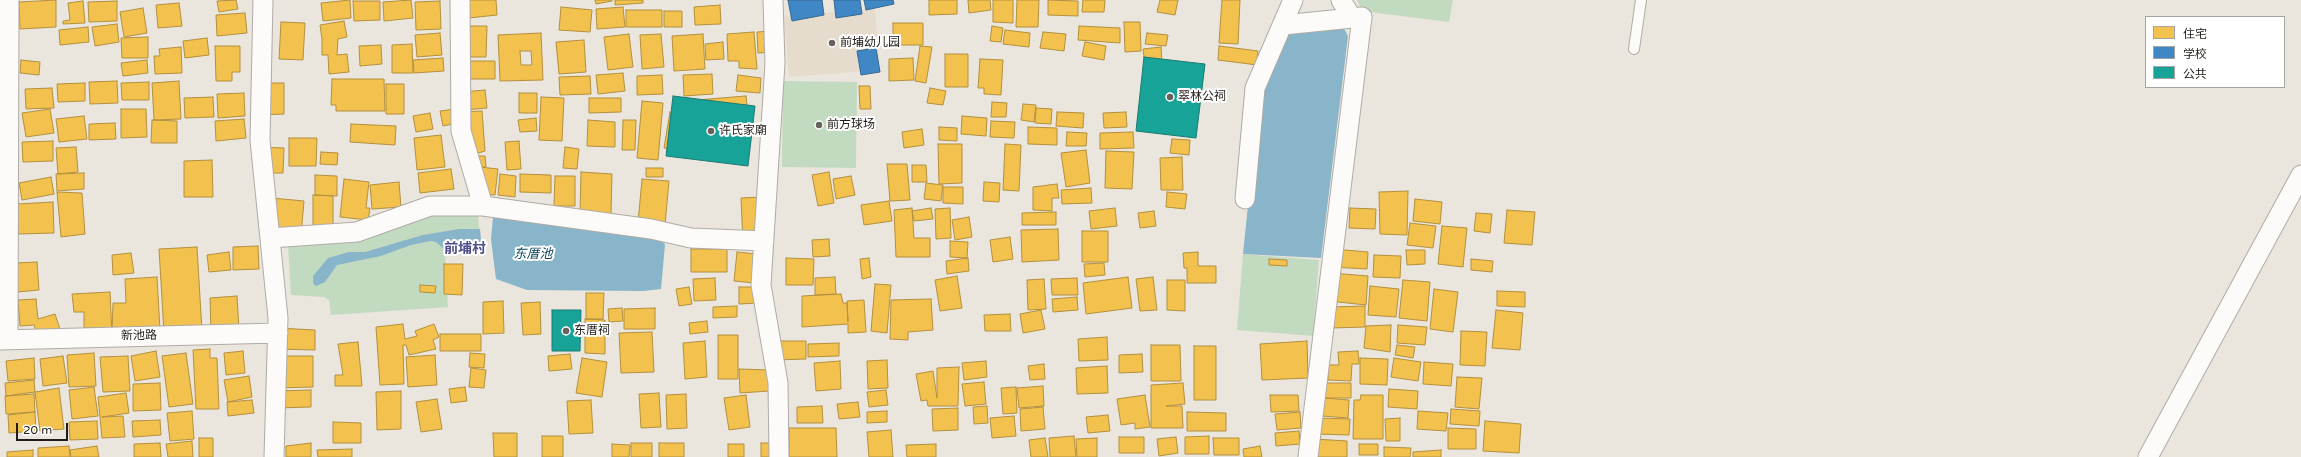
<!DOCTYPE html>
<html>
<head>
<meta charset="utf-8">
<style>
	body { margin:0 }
	#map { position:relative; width:2301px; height:457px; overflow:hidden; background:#eae5dd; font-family:"Varela Round","Noto Sans SC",sans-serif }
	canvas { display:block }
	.legend { position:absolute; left:2145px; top:16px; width:140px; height:72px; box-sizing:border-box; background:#fff; border:1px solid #a6a4a2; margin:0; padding:5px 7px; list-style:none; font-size:12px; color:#201c17 }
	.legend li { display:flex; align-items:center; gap:8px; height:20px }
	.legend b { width:20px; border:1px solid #a6a4a2 }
	.scale { position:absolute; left:16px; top:423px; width:52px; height:18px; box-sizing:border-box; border:2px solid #201c17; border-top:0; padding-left:5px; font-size:12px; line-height:14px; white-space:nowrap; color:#201c17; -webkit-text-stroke:3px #fff; paint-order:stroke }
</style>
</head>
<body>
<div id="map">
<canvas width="2301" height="457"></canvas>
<ul class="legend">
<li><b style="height:11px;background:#f2c14e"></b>住宅</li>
<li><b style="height:11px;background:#3f88c5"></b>学校</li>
<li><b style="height:11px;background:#17a398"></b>公共</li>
</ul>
<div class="scale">20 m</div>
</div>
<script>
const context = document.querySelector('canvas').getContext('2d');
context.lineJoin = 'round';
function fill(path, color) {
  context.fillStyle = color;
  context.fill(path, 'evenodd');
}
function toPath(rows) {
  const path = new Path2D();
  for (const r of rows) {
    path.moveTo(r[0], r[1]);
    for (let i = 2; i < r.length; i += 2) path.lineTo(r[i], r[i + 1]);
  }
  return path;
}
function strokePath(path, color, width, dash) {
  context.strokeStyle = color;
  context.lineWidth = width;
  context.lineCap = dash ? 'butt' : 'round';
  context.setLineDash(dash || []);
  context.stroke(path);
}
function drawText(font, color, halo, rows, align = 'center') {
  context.font = font + ' "Varela Round","Noto Sans SC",sans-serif';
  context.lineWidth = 4;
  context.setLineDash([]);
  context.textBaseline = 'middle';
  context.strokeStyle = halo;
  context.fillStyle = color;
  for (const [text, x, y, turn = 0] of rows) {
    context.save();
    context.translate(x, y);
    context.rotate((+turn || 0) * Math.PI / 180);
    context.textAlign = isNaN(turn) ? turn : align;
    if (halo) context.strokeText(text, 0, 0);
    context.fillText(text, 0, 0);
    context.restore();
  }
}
fill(toPath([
	[875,9,880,70,789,77,784,16]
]), '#e5dccd');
fill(toPath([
	[1357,0,1453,0,1449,22,1362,11],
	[783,81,857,82,856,168,782,167],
	[477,209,482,250,445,250,448,307,331,315,329,300,324,297,291,295,288,246,341,242,399,227,435,215],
	[1243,254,1319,260,1313,336,1237,330]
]), '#c2dbc0');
fill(toPath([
	[1341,23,1348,36,1321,258,1243,254,1260,89,1286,31],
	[493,217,655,237,665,244,661,289,643,291,527,290,496,279,491,239],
	[459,229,480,229,482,250,445,250,436,242,431,241,411,245,381,256,337,265,325,282,316,286,313,283,313,276,328,258,349,252,365,252,423,235]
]), '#88b5c9');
const homes = toPath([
	[56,0,56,27,20,29,19,2,56,0],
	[236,0,238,9,219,12,217,1,236,0],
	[350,0,351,18,323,21,321,3,350,0],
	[411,0,413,18,384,21,383,2,411,0],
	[472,0,496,0,497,15,459,19,458,1,472,0],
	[595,0,612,0,612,1,596,4,595,0],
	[615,0,643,0,643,3,615,5,615,0],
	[929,0,957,0,957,14,929,15,929,0],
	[968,0,990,0,991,10,969,13,968,0],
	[993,0,1013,0,1013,23,993,22,993,0],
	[1017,0,1039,0,1038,27,1016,27,1017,0],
	[1048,0,1078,1,1078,16,1048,15,1048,0],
	[1083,0,1105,0,1104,12,1082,12,1083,0],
	[1160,0,1178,0,1175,15,1157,12,1160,0],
	[1222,0,1240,0,1238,44,1219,43,1222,0],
	[83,1,85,23,63,24,63,21,70,20,68,3,83,1],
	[117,1,117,21,89,22,88,2,117,1],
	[353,1,380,1,380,20,354,21,353,1],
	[440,1,441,29,416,30,415,2,440,1],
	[179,3,182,26,158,28,156,5,179,3],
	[720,5,721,24,695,25,694,7,720,5],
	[561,7,592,10,590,32,559,30,561,7],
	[623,7,625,27,597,29,596,9,623,7],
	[143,8,147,33,124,37,120,12,143,8],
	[626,10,662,10,662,27,626,27,626,10],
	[664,11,682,11,682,27,664,27,664,11],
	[245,13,247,33,217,36,216,15,245,13],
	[344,21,347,37,338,39,337,55,347,54,349,72,329,74,328,55,322,55,322,39,320,25,344,21],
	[281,22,305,23,303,60,279,59,281,22],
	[1124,22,1140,22,1141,51,1125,52,1124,22],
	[893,23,923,23,923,45,893,45,893,23],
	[117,24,119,42,95,46,92,27,117,24],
	[463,26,487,26,486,57,463,57,463,26],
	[992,26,1003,28,1001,42,990,41,992,26],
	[1079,26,1120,28,1120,43,1078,40,1079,26],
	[88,27,89,42,60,45,59,30,88,27],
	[1005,30,1030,33,1029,47,1003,44,1005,30],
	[771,31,773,52,758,53,757,32,771,31],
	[754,32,757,69,739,68,739,61,728,61,727,34,754,32],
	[1043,32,1066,34,1064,51,1040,48,1043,32],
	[440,33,442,55,417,57,415,35,440,33],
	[541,33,543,80,500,81,498,35,541,33],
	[520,51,531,51,532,65,521,65,520,51],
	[1147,33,1168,35,1166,46,1145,44,1147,33],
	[629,34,633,67,608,70,604,37,629,34],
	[661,34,664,67,642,69,640,35,661,34],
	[703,34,705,69,674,71,672,36,703,34],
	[148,37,148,58,122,58,121,38,148,37],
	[207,38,209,55,185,58,183,41,207,38],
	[584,40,586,72,559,74,556,42,584,40],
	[723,42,724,59,706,60,705,44,723,42],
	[1085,42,1106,46,1104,60,1082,56,1085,42],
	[412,44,413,73,392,73,392,45,412,44],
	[381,45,382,64,360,66,359,46,381,45],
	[215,46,240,46,240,72,232,72,232,81,216,81,215,46],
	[920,46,932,47,926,83,915,81,920,46],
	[1219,46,1258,51,1257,65,1218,60,1219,46],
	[181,47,182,73,155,74,154,56,160,56,159,49,181,47],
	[1161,47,1162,63,1145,65,1143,49,1161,47],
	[945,54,968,54,968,87,945,87,945,54],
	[443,58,444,71,414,73,413,60,443,58],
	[913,58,914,80,889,81,889,59,913,58],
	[980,59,1003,60,1001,95,984,94,984,88,978,88,980,59],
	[21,60,40,62,39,75,20,73,21,60],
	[147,60,148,73,123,76,121,63,147,60],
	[457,61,495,61,495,79,457,79,457,61],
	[623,73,625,91,598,94,596,75,623,73],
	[712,74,713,94,684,96,683,75,712,74],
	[662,75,663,94,637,95,637,76,662,75],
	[738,75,761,78,760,93,736,91,738,75],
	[590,76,591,94,560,95,559,77,590,76],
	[332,79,384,79,385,111,336,111,336,105,331,105,332,79],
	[117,81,118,103,90,104,89,82,117,81],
	[179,81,181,119,154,120,152,83,179,81],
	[149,82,149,100,122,100,121,83,149,82],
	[85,83,85,101,58,102,57,84,85,83],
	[256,83,284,83,284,114,257,115,256,83],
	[386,84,404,84,404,114,386,114,386,84],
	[1142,85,1169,87,1167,118,1139,116,1142,85],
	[859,86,870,86,871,109,860,109,859,86],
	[52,88,54,108,26,109,25,89,52,88],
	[930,88,946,91,943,105,927,103,930,88],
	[1170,89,1191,91,1189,119,1168,117,1170,89],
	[485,90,487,108,465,110,463,92,485,90],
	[244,93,245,116,218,118,217,94,244,93],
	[519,93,537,93,537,113,519,113,519,93],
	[746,96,748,114,707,118,706,109,697,110,696,100,746,96],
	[213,97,214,117,185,118,184,98,213,97],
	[541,97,564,98,562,141,539,140,541,97],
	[589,98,621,98,621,112,589,113,589,98],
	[642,101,663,103,658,160,637,158,642,101],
	[992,102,1007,103,1006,117,991,117,992,102],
	[1023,104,1036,105,1034,122,1021,120,1023,104],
	[1036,108,1052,109,1051,124,1035,123,1036,108],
	[50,109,54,133,26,137,22,113,50,109],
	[121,109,146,109,147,137,121,138,121,109],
	[455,109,457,123,443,126,440,111,455,109],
	[482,111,485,151,468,156,464,112,482,111],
	[670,112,690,116,687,131,694,132,691,144,697,145,698,120,739,123,737,156,697,153,664,148,670,112],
	[1057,112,1084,113,1083,128,1056,126,1057,112],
	[1126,112,1127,127,1104,128,1103,113,1126,112],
	[430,113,433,129,416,132,413,116,430,113],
	[84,116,87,139,59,142,56,119,84,116],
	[962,116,987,118,986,136,961,134,962,116],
	[536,118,537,131,520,132,518,120,536,118],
	[244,119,246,138,216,141,215,121,244,119],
	[152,120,177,121,177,143,151,143,152,120],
	[588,120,615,122,615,147,587,146,588,120],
	[623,120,636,120,635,150,622,150,623,120],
	[991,121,1015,122,1014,138,990,137,991,121],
	[115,123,116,139,89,140,89,124,115,123],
	[351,124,396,126,395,145,350,142,351,124],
	[939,127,957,128,957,141,939,140,939,127],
	[1028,127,1057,128,1057,145,1028,144,1028,127],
	[922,129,924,145,904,148,902,132,922,129],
	[1067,132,1087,133,1086,146,1066,146,1067,132],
	[1133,132,1134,148,1100,149,1100,133,1133,132],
	[441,135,445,167,417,170,414,138,441,135],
	[289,138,317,138,316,166,289,166,289,138],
	[1172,139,1190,140,1189,155,1170,153,1172,139],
	[53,141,53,161,23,162,22,142,53,141],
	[519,141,521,169,507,170,505,142,519,141],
	[938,144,962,144,962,183,939,184,938,144],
	[1005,144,1021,145,1019,191,1003,190,1005,144],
	[76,147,78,172,58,174,56,148,76,147],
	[259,147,284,148,283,173,259,173,259,147],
	[565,147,579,149,577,169,563,168,565,147],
	[1086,150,1090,183,1066,187,1061,153,1086,150],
	[1106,151,1134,152,1132,189,1105,188,1106,151],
	[321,152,338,153,337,165,320,164,321,152],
	[467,156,485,156,486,167,467,167,467,156],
	[1182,157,1183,190,1161,190,1160,158,1182,157],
	[212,160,213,197,184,197,184,161,212,160],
	[887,164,907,164,910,200,890,201,887,164],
	[912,165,926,165,927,182,912,182,912,165],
	[480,167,498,169,495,195,477,193,480,167],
	[646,168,663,168,663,177,646,177,646,168],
	[451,169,454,189,420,193,418,173,451,169],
	[581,172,612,174,611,214,580,214,581,172],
	[829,172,834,203,818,206,812,175,829,172],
	[84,173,84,189,57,191,56,174,84,173],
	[500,174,516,176,515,197,498,195,500,174],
	[520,174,551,175,551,193,520,192,520,174],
	[315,175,337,176,337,196,315,195,315,175],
	[555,176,575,176,575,206,554,206,555,176],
	[851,176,855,195,836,199,833,179,851,176],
	[51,177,54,194,22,200,19,183,51,177],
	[344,179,369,182,366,208,370,208,368,220,340,217,344,179],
	[642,179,669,181,665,225,638,223,642,179],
	[399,182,401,207,372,209,370,185,399,182],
	[984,182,1000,183,999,202,983,201,984,182],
	[926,183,943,185,941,201,924,199,926,183],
	[1057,184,1059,198,1052,198,1052,211,1033,210,1033,187,1057,184],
	[943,187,963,187,963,204,943,203,943,187],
	[1091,188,1092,203,1062,204,1061,190,1091,188],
	[1408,191,1407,235,1380,234,1379,192,1408,191],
	[57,192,82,193,85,234,61,237,57,192],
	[1167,192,1187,194,1185,209,1166,207,1167,192],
	[313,195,333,196,333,228,313,228,313,195],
	[761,197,763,242,743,243,741,198,761,197],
	[272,198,304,201,301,235,269,232,272,198],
	[1415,199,1442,202,1440,224,1413,221,1415,199],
	[889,201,892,221,864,225,861,205,889,201],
	[53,202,54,233,18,234,17,204,53,202],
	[912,208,914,238,930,238,930,257,896,257,894,210,912,208],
	[931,208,933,219,914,221,912,211,931,208],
	[950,208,951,238,936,239,935,209,950,208],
	[1115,208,1117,226,1091,229,1089,211,1115,208],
	[1350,208,1376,209,1375,229,1349,228,1350,208],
	[1507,210,1535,212,1532,245,1504,243,1507,210],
	[1154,211,1156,226,1140,228,1138,213,1154,211],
	[1056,212,1056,225,1022,225,1022,213,1056,212],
	[1476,213,1492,214,1490,233,1474,231,1476,213],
	[969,217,972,237,955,240,952,220,969,217],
	[1410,223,1436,226,1433,248,1407,245,1410,223],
	[1442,226,1467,228,1463,267,1438,264,1442,226],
	[1058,229,1059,260,1022,262,1021,230,1058,229],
	[1082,231,1108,231,1108,262,1082,262,1082,231],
	[1010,237,1013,259,993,262,990,240,1010,237],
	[829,239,830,256,813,257,812,240,829,239],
	[950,241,968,242,967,258,950,257,950,241],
	[258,246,259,269,233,270,233,247,258,246],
	[197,247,202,331,164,333,159,249,197,247],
	[691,249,727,249,727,272,691,272,691,249],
	[1333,249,1368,252,1367,269,1332,267,1333,249],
	[1406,250,1425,250,1425,264,1407,265,1406,250],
	[229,252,231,270,209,272,207,255,229,252],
	[737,252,757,254,754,283,734,281,737,252],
	[1198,252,1198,266,1216,266,1216,283,1187,283,1187,268,1184,268,1183,253,1198,252],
	[131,253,134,273,113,275,112,255,131,253],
	[1374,255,1401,256,1400,278,1373,277,1374,255],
	[786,258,814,259,813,285,786,285,786,258],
	[869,258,871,277,862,279,860,259,869,258],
	[968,258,969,271,947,274,946,261,968,258],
	[1269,259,1287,260,1287,266,1269,265,1269,259],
	[1471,259,1493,261,1492,272,1471,270,1471,259],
	[37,262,39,290,17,292,15,263,37,262],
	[1104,263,1105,275,1085,277,1084,264,1104,263],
	[444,264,463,264,462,295,444,294,444,264],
	[1331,273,1368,276,1366,305,1329,301,1331,273],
	[957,276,962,308,940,311,935,280,957,276],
	[157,277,160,330,112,332,113,303,126,303,125,279,157,277],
	[835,277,836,294,815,295,815,278,835,277],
	[1128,277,1132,308,1086,314,1083,283,1128,277],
	[1153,277,1157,310,1140,311,1136,279,1153,277],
	[715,278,716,300,694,301,693,279,715,278],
	[1077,278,1078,295,1052,295,1051,279,1077,278],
	[1044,279,1046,309,1028,310,1027,280,1044,279],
	[1167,280,1185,280,1185,311,1167,310,1167,280],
	[1403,280,1430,282,1427,321,1399,318,1403,280],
	[875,284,891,285,887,333,871,331,875,284],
	[420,285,436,286,435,293,420,292,420,285],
	[1370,286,1399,289,1396,317,1368,315,1370,286],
	[689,287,692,304,679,306,676,289,689,287],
	[739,287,757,287,757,303,739,304,739,287],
	[1434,289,1458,292,1453,332,1430,329,1434,289],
	[1497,291,1525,292,1525,307,1497,306,1497,291],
	[110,292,112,335,93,335,93,328,84,328,84,312,74,312,72,294,110,292],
	[586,293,604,293,603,319,586,319,586,293],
	[841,294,843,303,847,303,848,322,847,301,864,300,866,332,848,333,848,324,802,327,802,296,841,294],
	[237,296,239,329,211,331,210,298,237,296],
	[1077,297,1078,310,1053,312,1052,299,1077,297],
	[36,299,38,319,55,314,60,329,38,337,34,325,20,326,18,300,36,299],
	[931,299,933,330,908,332,908,340,890,339,891,300,931,299],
	[503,301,504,333,483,334,483,302,503,301],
	[540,302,541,334,523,335,521,303,540,302],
	[737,306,737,317,713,318,713,307,737,306],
	[1365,306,1365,327,1331,328,1331,307,1365,306],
	[622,308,623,321,609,322,608,309,622,308],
	[655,308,655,329,624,329,624,309,655,308],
	[1041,310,1045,329,1023,333,1020,314,1041,310],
	[1496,310,1523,313,1520,350,1492,348,1496,310],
	[1010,314,1011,331,985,331,984,315,1010,314],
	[585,319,605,320,605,354,585,353,585,319],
	[707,321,708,332,690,334,689,323,707,321],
	[403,324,405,339,417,336,415,331,434,324,439,337,433,340,436,349,409,355,406,345,403,345,404,384,380,385,376,327,403,324],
	[1391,325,1390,352,1364,348,1366,326,1391,325],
	[1398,325,1427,327,1425,345,1397,343,1398,325],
	[277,328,315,330,315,350,276,349,277,328],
	[1461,331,1487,332,1485,366,1460,365,1461,331],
	[652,332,654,372,621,373,619,333,652,332],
	[440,334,481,334,481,351,440,351,440,334],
	[718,335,738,335,738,379,718,379,718,335],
	[1107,337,1108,360,1079,361,1078,339,1107,337],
	[705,341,707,377,685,379,683,343,705,341],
	[775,341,806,341,806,359,775,360,775,341],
	[1307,341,1308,378,1262,380,1260,344,1307,341],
	[358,342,362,386,335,386,335,375,343,375,338,344,358,342],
	[839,343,839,356,808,357,808,344,839,343],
	[1151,345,1180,345,1181,381,1151,381,1151,345],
	[1397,345,1415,347,1413,358,1395,355,1397,345],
	[1194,346,1216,346,1216,400,1194,400,1194,346],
	[210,349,210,358,217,358,219,409,196,409,193,350,210,349],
	[156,351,160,377,135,381,131,356,156,351],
	[243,351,245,373,226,375,224,353,243,351],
	[1358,351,1359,364,1352,364,1351,381,1328,380,1328,365,1339,365,1338,352,1358,351],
	[94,353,96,386,69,387,67,355,94,353],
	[186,353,193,404,169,407,162,356,186,353],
	[470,353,485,354,484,368,469,367,470,353],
	[570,354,572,369,549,371,548,356,570,354],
	[1142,354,1143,372,1119,373,1119,355,1142,354],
	[435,355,437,385,408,387,406,357,435,355],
	[63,356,67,383,43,386,40,359,63,356],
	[128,356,130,391,103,392,100,357,128,356],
	[274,356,313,356,313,387,274,388,274,356],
	[34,358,35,379,8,381,6,361,34,358],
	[582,358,607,362,602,397,576,393,582,358],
	[1360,358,1388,359,1387,385,1360,384,1360,358],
	[1394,358,1421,362,1418,381,1391,377,1394,358],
	[887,360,888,388,868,389,867,361,887,360],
	[840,361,841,389,816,391,814,363,840,361],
	[986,361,987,377,964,380,962,363,986,361],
	[1424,362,1453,364,1451,386,1423,384,1424,362],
	[1044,364,1045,379,1030,380,1028,366,1044,364],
	[1107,366,1108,393,1077,394,1076,368,1107,366],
	[959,367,958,406,928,406,927,400,921,401,916,374,933,371,937,398,937,368,959,367],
	[471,368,486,370,484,388,469,387,471,368],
	[739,369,769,370,769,391,740,393,739,369],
	[249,376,252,397,228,402,224,380,249,376],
	[1457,377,1482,378,1479,409,1455,407,1457,377],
	[34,380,35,392,6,396,5,383,34,380],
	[984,382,986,404,965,406,962,384,984,382],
	[160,383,161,410,133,411,133,384,160,383],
	[1183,383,1185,404,1166,406,1182,406,1183,428,1151,428,1151,385,1183,383],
	[1321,383,1351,383,1351,398,1321,398,1321,383],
	[1043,386,1044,406,1019,408,1017,388,1043,386],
	[94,387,98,416,72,419,69,390,94,387],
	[465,387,467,401,451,403,449,389,465,387],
	[1016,387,1017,413,1003,414,1001,388,1016,387],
	[59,388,64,429,40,431,35,392,59,388],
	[1389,389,1418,391,1417,409,1388,407,1389,389],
	[311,390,311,407,276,408,276,391,311,390],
	[886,390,888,405,869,407,867,392,886,390],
	[401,391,401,429,377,430,376,392,401,391],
	[126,393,129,413,102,417,123,416,125,437,102,438,98,397,126,393],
	[659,393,661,427,641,428,639,394,659,393],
	[34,394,35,412,6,414,5,396,34,394],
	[686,394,687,428,667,429,666,395,686,394],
	[746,395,750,427,729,430,724,398,746,395],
	[1145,395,1150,427,1135,429,1135,423,1121,425,1117,399,1145,395],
	[1270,395,1298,395,1299,411,1271,412,1270,395],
	[1361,395,1383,395,1383,439,1353,439,1354,400,1360,400,1361,395],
	[1324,398,1349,400,1348,418,1322,416,1324,398],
	[437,399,442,429,421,432,416,402,437,399],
	[252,400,254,413,228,416,227,402,252,400],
	[591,400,593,433,569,434,567,401,591,400],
	[858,402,860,417,839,419,837,404,858,402],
	[822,406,823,423,797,423,797,407,822,406],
	[987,406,988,423,974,424,973,407,987,406],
	[1043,407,1045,429,1021,431,1020,409,1043,407],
	[958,408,958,430,933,431,932,409,958,408],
	[1451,409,1480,411,1479,426,1450,424,1451,409],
	[192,411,194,439,170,441,167,413,192,411],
	[887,411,887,422,867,423,867,412,887,411],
	[1418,411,1448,413,1446,431,1417,429,1418,411],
	[35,412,36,431,9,433,8,415,35,412],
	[1187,412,1226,413,1226,431,1187,431,1187,412],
	[1300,412,1301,428,1277,430,1275,414,1300,412],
	[1108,415,1110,431,1088,433,1086,417,1108,415],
	[1014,416,1016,436,992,438,990,418,1014,416],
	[1317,418,1350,419,1349,435,1316,434,1317,418],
	[1400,418,1400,441,1386,441,1385,419,1400,418],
	[160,420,161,435,133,437,132,421,160,420],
	[97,421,98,439,70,440,69,422,97,421],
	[1485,421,1521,424,1519,453,1483,451,1485,421],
	[333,422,361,423,361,443,333,443,333,422],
	[789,428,836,428,837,457,789,457,789,428],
	[1448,428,1476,429,1476,449,1448,449,1448,428],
	[891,430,893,457,869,457,867,432,891,430],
	[1299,431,1300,444,1276,446,1275,433,1299,431],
	[493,433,517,433,517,457,494,457,493,433],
	[542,436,563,436,563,457,542,457,542,436],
	[1074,436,1076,457,1050,457,1049,438,1074,436],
	[1209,436,1209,454,1185,454,1185,437,1209,436],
	[1119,437,1144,437,1144,453,1119,453,1119,437],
	[1176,437,1178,453,1159,456,1157,439,1176,437],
	[199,438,213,438,213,457,199,457,199,438],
	[1045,438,1048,457,1031,457,1029,440,1045,438],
	[1097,438,1097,457,1077,457,1076,439,1097,438],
	[1213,438,1239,438,1239,455,1214,455,1213,438],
	[1314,439,1347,441,1347,457,1313,457,1314,439],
	[192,441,193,457,168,457,166,444,192,441],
	[160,443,161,457,134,457,134,444,160,443],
	[311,443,311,457,286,457,286,446,311,443],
	[631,443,652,443,652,457,631,457,631,443],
	[659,443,684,443,684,457,659,457,659,443],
	[761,443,775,443,775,457,761,457,761,443],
	[612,444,630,445,629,457,612,457,612,444],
	[728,444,744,444,744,457,728,457,728,444],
	[936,444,936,457,907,457,906,445,936,444],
	[1359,444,1378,444,1378,455,1359,455,1359,444],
	[69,446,70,457,38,457,38,448,69,446],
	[97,446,99,457,71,457,70,450,97,446],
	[1260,446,1262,457,1244,457,1243,449,1260,446],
	[1384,447,1411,448,1410,457,1384,457,1384,447],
	[352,449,352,457,318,457,317,450,352,449],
	[33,450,33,457,7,457,7,452,33,450],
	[1441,450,1441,457,1413,457,1413,452,1441,450]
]);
fill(homes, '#f2c14e');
strokePath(homes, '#b3903e', 1);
const schools = toPath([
	[788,0,822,0,824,15,792,21,788,0],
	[834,0,860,0,862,14,836,18,834,0],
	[864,0,893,0,894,4,866,10,864,0],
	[876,48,880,72,861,75,857,51,876,48]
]);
fill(schools, '#3f88c5');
strokePath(schools, '#366891', 1);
const public = toPath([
	[1144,57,1205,64,1196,138,1136,131,1144,57],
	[673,96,755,106,748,166,666,156,673,96],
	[552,310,581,310,580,351,552,351,552,310]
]);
fill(public, '#17a398');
strokePath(public, '#1a7a71', 1);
const service = toPath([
	[1634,49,1641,0]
]);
const minor = toPath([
	[263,0,260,140,278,318,274,457],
	[460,0,461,131,483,206],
	[773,0,775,63,761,285,778,383,779,457],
	[1341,0,1350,15],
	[1283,25,1362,17,1308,457],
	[1245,199,1255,88,1293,0],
	[270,238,357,232,430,206,483,206,651,229,691,238,764,241],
	[8,339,9,0],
	[0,340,278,333],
	[2148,457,2301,175]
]);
strokePath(service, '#afaba5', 12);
strokePath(minor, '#afaba5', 21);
strokePath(service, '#fcfbfa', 10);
strokePath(minor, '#fcfbfa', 19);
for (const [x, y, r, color] of [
	[832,43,4,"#67625c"],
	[1170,97,4,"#67625c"],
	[819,125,4,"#67625c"],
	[711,131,4,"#67625c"],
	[566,331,4,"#67625c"]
]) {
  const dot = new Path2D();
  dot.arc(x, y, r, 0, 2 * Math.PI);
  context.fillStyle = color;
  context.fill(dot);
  strokePath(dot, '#fff', 1.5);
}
drawText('12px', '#201c17', '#fff', [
	["前埔幼儿园",840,43],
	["翠林公祠",1178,97],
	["前方球场",827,125],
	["许氏家廟",719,131],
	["东厝祠",574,331]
], 'left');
drawText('12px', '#201c17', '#fff', [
	["新池路",139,336,-1]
]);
drawText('italic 13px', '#09435a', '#fff', [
	["东厝池",533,255]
]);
drawText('bold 14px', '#4f4f8d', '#fff', [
	["前埔村",465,249]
]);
</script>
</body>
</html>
